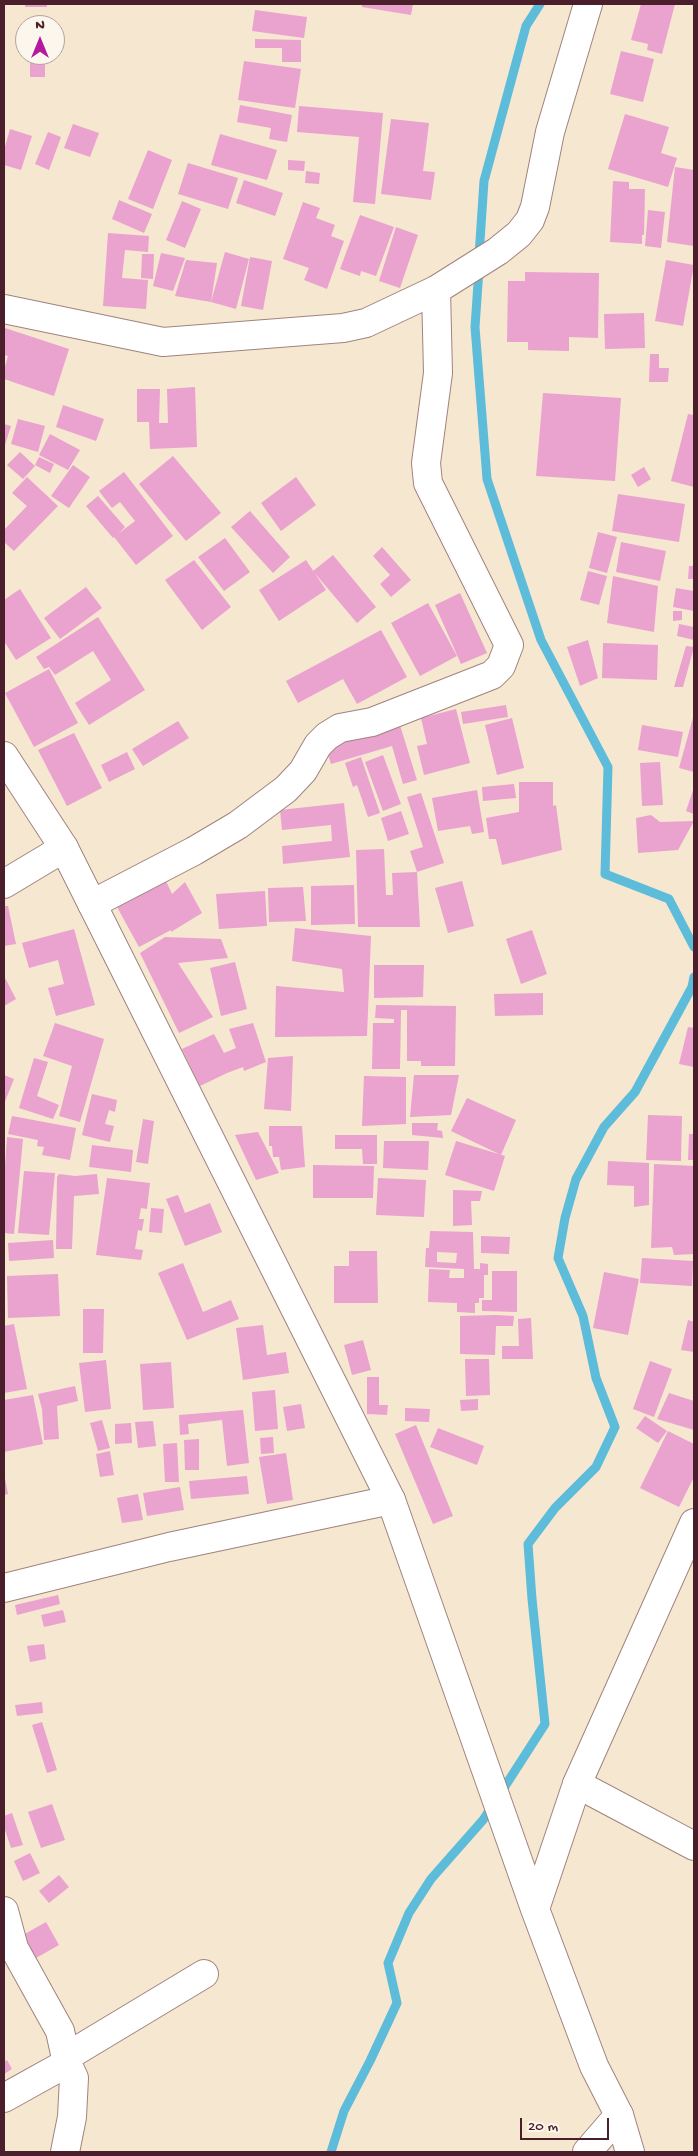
<!DOCTYPE html>
<html>
<head>
<meta charset="utf-8">
<style>
	body { margin:0 }
	#map { position:relative; width:698px; height:2156px; overflow:hidden; background:#f6e7d1; font-family:"Gochi Hand",sans-serif }
	canvas { display:block }
	.frame { position:absolute; inset:0; border:5px solid #4a1f2b; pointer-events:none }
	.north { position:absolute; left:15px; top:15px; width:50px; height:50px; box-sizing:border-box; background:#fbf7ec; border:1px solid #b4a19f; border-radius:50%; rotate:0deg; font-size:14px; font-weight:700; line-height:20px; text-align:center; color:#4a1f2b }
	.north::after { content:''; display:block; margin:auto; width:18px; height:22px; background:#b5179e; clip-path:polygon(50% 0,100% 100%,50% 72%,0 100%) }
	.scale { position:absolute; left:520px; top:2118px; width:89px; height:22px; box-sizing:border-box; border:2px solid #4a1f2b; border-top:0; padding-left:6px; font-size:15px; line-height:18px; white-space:nowrap; color:#4a1f2b; -webkit-text-stroke:4px #fbf7ec; paint-order:stroke }
</style>
</head>
<body>
<div id="map">
<canvas width="698" height="2156"></canvas>
<div class="frame"></div>
<div class="north">N</div>
<div class="scale">20 m</div>
</div>
<script>
const context = document.querySelector('canvas').getContext('2d');
context.lineJoin = 'round';
function toPath(rows) {
  const path = new Path2D();
  for (const r of rows) {
    path.moveTo(r[0], r[1]);
    for (let i = 2; i < r.length; i += 2) path.lineTo(r[i], r[i + 1]);
  }
  return path;
}
function strokePath(path, color, width, dash) {
  context.strokeStyle = color;
  context.lineWidth = width;
  context.lineCap = dash ? 'butt' : 'round';
  context.setLineDash(dash || []);
  context.stroke(path);
}
function fill(path, color) {
  context.fillStyle = color;
  context.fill(path, 'evenodd');
}
strokePath(toPath([
	[479,256,484,181,526,26,540,4],
	[479,269,475,327,487,479,541,640,608,767,605,874,669,899,694,947],
	[500,1794,545,1724,532,1599,528,1544,555,1508,596,1467,615,1427,596,1378,583,1316,558,1258,565,1218,576,1179,604,1127,635,1092,692,987,694,977],
	[331,2152,344,2111,370,2061,397,2003,388,1963,409,1913,431,1879,483,1820,493,1805]
]), '#5cbcda', 9);
fill(toPath([
	[25,4,47,4,47,7,25,7],
	[362,4,413,4,411,15,362,7],
	[641,4,675,4,662,54,647,50,648,44,631,40],
	[255,10,307,17,304,38,252,31],
	[255,39,301,40,301,62,282,62,282,48,255,48],
	[621,51,654,59,643,102,610,94],
	[30,55,45,55,45,77,30,77],
	[244,61,301,69,295,108,238,100],
	[240,105,292,115,287,142,269,139,271,128,237,122],
	[299,106,383,113,375,204,353,202,359,137,297,132],
	[625,114,669,127,661,153,677,158,668,187,608,169],
	[391,119,429,123,423,171,435,172,431,200,381,194],
	[73,124,99,133,90,157,64,148],
	[10,129,32,136,21,170,4,165,4,150],
	[48,132,61,137,49,170,35,164],
	[220,134,277,150,267,180,211,165],
	[148,150,172,160,153,209,128,199],
	[288,160,305,161,304,171,288,170],
	[188,163,238,178,228,209,178,194],
	[675,167,694,170,694,246,667,242],
	[306,171,320,173,319,184,305,183],
	[244,180,283,193,275,216,236,203],
	[613,181,629,182,629,189,645,189,644,235,642,235,642,244,610,242],
	[119,200,152,214,144,233,112,219],
	[182,201,201,209,185,248,166,240],
	[303,202,320,208,316,218,335,225,331,236,344,241,327,289,304,280,309,268,283,259],
	[648,210,665,212,661,248,645,246],
	[360,215,394,227,376,276,361,271,360,276,340,269],
	[396,227,418,235,400,288,379,281],
	[108,233,149,236,148,252,125,250,122,278,148,280,146,309,103,306],
	[225,252,249,259,236,309,211,302],
	[161,253,185,258,173,291,153,286],
	[142,254,154,254,153,279,141,278],
	[250,257,272,261,263,310,241,306],
	[186,260,217,263,211,302,175,296],
	[666,260,694,265,683,326,655,321],
	[525,272,599,273,598,338,569,337,569,351,528,350,528,342,507,342,508,281,525,281],
	[644,313,645,348,605,349,604,314],
	[5,328,69,349,54,396,4,379,4,370,8,356,4,355],
	[650,354,659,354,659,368,669,368,668,382,649,382],
	[195,387,197,447,150,449,149,422,137,422,137,389,160,389,159,423,168,423,167,389],
	[543,393,621,398,615,481,536,476],
	[63,405,104,419,96,441,56,427],
	[688,414,694,415,694,487,671,481],
	[18,419,45,426,38,452,11,444],
	[4,424,11,426,4,448],
	[50,434,80,450,68,470,39,455],
	[20,452,35,466,23,479,7,465],
	[173,456,221,513,186,541,139,484],
	[39,457,54,464,50,473,35,465],
	[73,465,90,477,69,508,51,496],
	[644,467,651,479,638,487,631,475],
	[124,472,173,536,136,565,114,537,113,538,86,506,98,496,125,527,118,534,135,521,120,502,112,508,99,491],
	[27,477,58,506,14,551,4,542,4,530,27,506,12,493],
	[296,477,316,505,281,531,261,503],
	[618,494,685,504,679,542,612,531],
	[250,511,290,557,273,573,231,527],
	[598,532,617,537,607,573,589,568],
	[225,538,250,572,224,591,198,557],
	[621,542,666,551,660,581,616,572],
	[382,547,411,580,391,597,380,584,390,575,373,556],
	[333,555,376,607,357,623,313,571],
	[194,560,231,607,202,630,165,580],
	[306,560,326,590,279,621,259,590],
	[689,566,694,566,694,579,688,579],
	[588,571,607,576,599,605,580,600],
	[613,576,658,586,654,632,607,623],
	[86,587,102,608,60,639,44,618],
	[676,588,694,591,694,611,673,607],
	[20,589,51,638,16,660,4,641,4,600],
	[460,593,487,653,461,664,435,605],
	[428,603,457,656,420,676,391,623],
	[673,611,682,611,682,620,673,621],
	[98,617,145,690,89,725,75,703,111,680,93,651,55,675,49,667,44,669,36,657],
	[679,624,694,627,694,640,677,636],
	[381,630,407,677,357,704,343,679,298,703,286,681],
	[588,640,598,678,580,686,567,647],
	[603,643,658,645,657,680,602,678],
	[686,646,694,647,683,687,674,687],
	[49,669,78,723,34,747,5,693],
	[506,705,508,717,463,724,461,712],
	[456,709,470,763,424,775,417,746,427,744,421,718],
	[694,714,694,772,679,768],
	[512,718,524,768,497,775,485,725],
	[178,721,189,738,143,766,132,749],
	[399,722,417,780,403,784,392,746,331,764,325,745],
	[642,725,683,732,678,757,638,750],
	[74,733,102,788,67,806,38,750],
	[127,752,135,769,109,782,101,765],
	[383,755,401,804,383,811,365,762],
	[361,757,380,813,368,817,357,785,353,787,345,763],
	[660,762,663,805,642,806,640,763],
	[519,782,553,782,553,806,556,805,562,850,502,865,496,839,489,839,486,818,519,812],
	[514,784,516,798,483,801,482,787],
	[694,787,694,814,686,811],
	[477,790,484,832,472,834,470,826,438,831,432,798],
	[421,793,444,863,417,872,420,927,358,927,356,850,384,849,386,895,393,895,392,873,417,872,410,851,423,847,407,797],
	[344,803,350,857,283,864,282,846,332,841,331,825,282,830,280,810],
	[401,811,409,834,388,841,381,818],
	[651,815,660,822,694,821,678,850,638,853,636,818],
	[166,881,172,894,185,882,202,913,171,932,171,930,139,947,117,907],
	[462,881,474,926,448,933,435,888],
	[354,885,355,924,311,925,311,886],
	[303,887,306,921,269,922,268,888],
	[265,891,267,926,219,929,216,894],
	[4,906,8,906,16,944,4,946],
	[295,928,371,936,367,1036,275,1037,276,986,344,992,342,969,292,961],
	[74,929,95,1005,56,1016,48,988,64,984,58,960,29,968,22,943],
	[532,930,547,974,521,984,506,939],
	[165,937,221,939,228,958,178,963,213,1017,179,1033,140,953],
	[235,962,247,1009,221,1016,210,968],
	[374,965,424,965,423,997,374,998],
	[4,976,16,999,4,1006],
	[543,993,543,1015,495,1016,494,994],
	[376,1005,456,1006,455,1066,421,1066,421,1061,407,1061,407,1010,401,1010,400,1069,372,1069,373,1023,394,1023,394,1019,375,1018],
	[55,1023,104,1039,80,1122,59,1116,72,1066,43,1056],
	[253,1023,266,1062,244,1071,243,1067,227,1073,200,1086,182,1049,214,1034,224,1053,236,1048,229,1029],
	[688,1027,694,1028,694,1067,679,1064],
	[293,1056,291,1111,264,1109,268,1058],
	[34,1058,48,1062,37,1096,59,1105,53,1119,19,1108],
	[4,1075,14,1079,4,1104],
	[414,1075,459,1075,451,1115,410,1117],
	[364,1076,406,1077,406,1124,362,1126],
	[92,1094,117,1100,115,1112,109,1110,105,1124,114,1126,110,1142,82,1135],
	[467,1098,516,1120,501,1155,451,1131],
	[648,1115,682,1116,681,1161,646,1160],
	[12,1116,76,1128,70,1160,42,1155,44,1147,37,1146,38,1140,8,1134],
	[143,1119,154,1121,148,1164,136,1162],
	[412,1123,438,1123,437,1130,442,1131,443,1138,412,1135],
	[269,1126,302,1126,305,1167,281,1170,279,1157,273,1157,272,1146,269,1146],
	[258,1132,279,1173,256,1180,235,1135],
	[689,1134,694,1134,694,1160,688,1160],
	[335,1135,377,1135,377,1164,363,1164,362,1149,335,1149],
	[7,1137,23,1139,14,1234,4,1233,4,1179],
	[384,1141,429,1141,428,1170,383,1168],
	[456,1141,505,1156,494,1191,445,1175],
	[92,1145,133,1150,131,1172,89,1167],
	[608,1161,649,1163,649,1205,634,1207,634,1186,607,1185],
	[654,1164,694,1166,694,1254,674,1255,672,1247,651,1248],
	[313,1165,374,1166,373,1198,313,1198],
	[24,1171,55,1173,49,1235,18,1233],
	[59,1174,75,1176,97,1174,99,1194,74,1196,72,1249,56,1249,57,1177],
	[107,1178,150,1183,147,1209,141,1208,139,1219,144,1219,142,1231,138,1230,135,1249,143,1250,141,1260,96,1255],
	[378,1178,426,1180,424,1217,376,1215],
	[453,1190,482,1191,480,1201,471,1201,472,1225,453,1226],
	[178,1195,185,1213,210,1203,222,1232,185,1246,166,1199],
	[151,1208,164,1209,162,1233,149,1232],
	[430,1231,473,1232,474,1269,480,1269,480,1263,488,1264,488,1275,484,1275,484,1298,479,1298,479,1303,475,1303,475,1313,457,1312,457,1303,428,1302,429,1269,450,1270,449,1278,464,1278,464,1269,425,1267,426,1248,429,1248],
	[437,1252,457,1253,456,1263,437,1262],
	[481,1236,510,1237,509,1254,481,1253],
	[53,1240,54,1258,9,1261,8,1243],
	[349,1251,377,1251,378,1303,334,1303,334,1266,349,1266],
	[642,1258,693,1261,692,1286,640,1283],
	[183,1263,203,1312,231,1300,239,1319,187,1340,158,1273],
	[492,1271,517,1271,517,1312,482,1311,482,1300,492,1300],
	[604,1272,639,1279,628,1335,593,1328],
	[58,1274,60,1316,8,1318,7,1276],
	[83,1309,104,1309,103,1353,83,1353],
	[496,1315,514,1316,513,1326,496,1326,495,1355,460,1354,460,1316],
	[531,1318,533,1359,502,1359,502,1346,519,1346,518,1319],
	[688,1320,694,1322,694,1352,681,1350],
	[14,1324,27,1389,4,1393,4,1326],
	[263,1325,267,1355,286,1352,289,1373,243,1380,236,1328],
	[363,1340,371,1370,352,1375,344,1345],
	[465,1359,489,1359,490,1395,466,1396],
	[106,1360,111,1409,85,1412,79,1363],
	[650,1361,672,1369,654,1417,633,1409],
	[171,1362,174,1408,143,1410,140,1364],
	[367,1377,379,1377,379,1405,388,1405,387,1415,367,1414],
	[75,1386,78,1401,57,1406,59,1439,44,1440,42,1409,38,1394],
	[275,1390,278,1429,255,1431,252,1392],
	[669,1393,694,1401,694,1430,657,1419],
	[33,1395,43,1444,4,1452,4,1400],
	[478,1399,478,1410,461,1411,460,1400],
	[301,1404,305,1428,287,1431,283,1407],
	[405,1408,430,1409,429,1422,405,1421],
	[243,1410,249,1463,227,1466,222,1420,188,1424,189,1434,180,1435,179,1415],
	[645,1416,667,1431,658,1443,636,1428],
	[102,1420,110,1448,98,1451,90,1423],
	[153,1421,156,1446,138,1448,135,1422],
	[131,1423,132,1443,115,1444,115,1424],
	[416,1425,453,1516,433,1524,395,1434],
	[438,1428,484,1446,477,1465,430,1447],
	[668,1431,694,1444,694,1477,679,1507,640,1488],
	[273,1437,274,1453,261,1454,260,1438],
	[199,1439,199,1470,185,1470,184,1440],
	[177,1443,179,1482,165,1482,163,1444],
	[110,1451,114,1475,100,1477,96,1454],
	[286,1453,293,1500,267,1504,259,1457],
	[4,1473,8,1494,4,1495],
	[247,1476,249,1494,191,1499,189,1481],
	[180,1487,184,1510,147,1516,143,1493],
	[138,1494,143,1520,122,1523,117,1498],
	[58,1595,60,1604,17,1615,15,1605],
	[63,1610,66,1622,44,1627,41,1615],
	[44,1644,46,1659,30,1662,27,1646],
	[42,1702,43,1713,17,1716,15,1705],
	[42,1722,57,1770,47,1773,32,1725],
	[52,1804,65,1840,41,1848,28,1812],
	[12,1813,23,1845,11,1848,4,1827,4,1816],
	[30,1853,40,1873,23,1881,14,1861],
	[59,1875,69,1887,49,1903,39,1891],
	[46,1922,59,1945,36,1958,23,1935],
	[7,2060,12,2069,4,2074,4,2062]
]), '#eaa2ce');
const street = toPath([
	[4,309,163,342,343,328,366,323,436,290,498,251,519,234,530,220,535,207,550,132,588,4],
	[4,884,64,848],
	[92,904,194,851,238,825,286,789,303,771,318,745,327,736,340,728,372,722,492,675,501,666,509,645,428,483,426,463,438,373,436,290],
	[4,1588,169,1547,391,1500],
	[577,1784,694,1846],
	[4,1911,14,1948,60,2031,67,2063,74,2078,72,2117,65,2152],
	[66,2057,204,1974],
	[4,2098,67,2063],
	[587,2152,619,2115]
]);
const secondary = toPath([
	[4,756,64,848,391,1500,535,1909,594,2066,619,2115,630,2152],
	[535,1909,577,1784,694,1523]
]);
strokePath(street, '#a0837e', 30);
strokePath(secondary, '#a0837e', 30);
strokePath(street, '#fff', 28);
strokePath(secondary, '#fff', 28);
</script>
</body>
</html>
